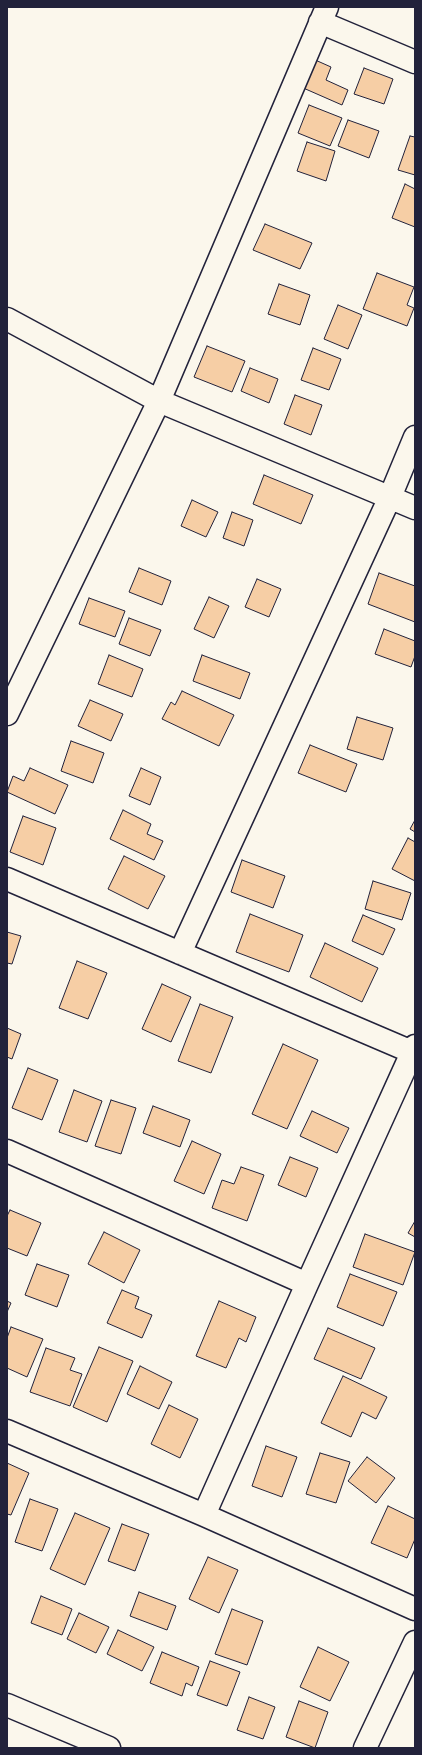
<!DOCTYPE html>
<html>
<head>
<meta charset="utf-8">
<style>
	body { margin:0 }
	#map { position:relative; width:422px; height:1755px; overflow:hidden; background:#fbf7ec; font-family:Caveat,sans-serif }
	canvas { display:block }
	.frame { position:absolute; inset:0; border:8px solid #22223b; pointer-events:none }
</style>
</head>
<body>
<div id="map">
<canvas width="422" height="1755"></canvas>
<div class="frame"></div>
</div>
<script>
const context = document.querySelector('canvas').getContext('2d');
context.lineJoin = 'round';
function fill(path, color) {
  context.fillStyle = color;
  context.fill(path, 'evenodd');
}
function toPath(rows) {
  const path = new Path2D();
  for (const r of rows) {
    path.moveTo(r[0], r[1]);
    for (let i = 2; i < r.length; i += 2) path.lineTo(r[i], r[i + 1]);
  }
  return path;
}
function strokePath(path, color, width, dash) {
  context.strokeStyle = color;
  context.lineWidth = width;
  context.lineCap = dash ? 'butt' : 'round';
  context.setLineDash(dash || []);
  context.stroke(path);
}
const building = toPath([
	[313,59,331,67,326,80,348,90,342,105,301,87,313,59],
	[364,68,393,79,384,104,354,94,364,68],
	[309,105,342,118,330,146,298,133,309,105],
	[348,120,379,131,369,158,338,146,348,120],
	[410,136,415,137,415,175,398,170,410,136],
	[307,142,335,151,326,181,297,171,307,142],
	[405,184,415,189,415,227,392,218,405,184],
	[265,224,312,243,300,269,253,250,265,224],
	[377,273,414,287,407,305,414,308,407,326,363,309,377,273],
	[279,284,310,295,300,325,268,314,279,284],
	[338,305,362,315,348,349,324,339,338,305],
	[207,346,245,361,232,392,194,377,207,346],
	[313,348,341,359,329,390,301,380,313,348],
	[250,368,278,379,269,403,241,391,250,368],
	[295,395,322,405,311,435,284,424,295,395],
	[264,475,313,495,301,524,253,504,264,475],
	[192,500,218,512,206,537,181,526,192,500],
	[232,512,253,520,244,546,223,538,232,512],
	[139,568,171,581,162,605,129,592,139,568],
	[379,573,415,586,415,622,368,604,379,573],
	[257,579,281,589,269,617,245,607,257,579],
	[209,597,229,606,214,638,194,629,209,597],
	[89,598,125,611,115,637,79,624,89,598],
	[129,618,161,630,150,656,119,644,129,618],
	[384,629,415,641,415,656,411,667,375,654,384,629],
	[109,655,143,669,132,697,98,684,109,655],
	[202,655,250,673,240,699,193,681,202,655],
	[182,691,234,715,219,746,162,719,171,702,175,705,182,691],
	[90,700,123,714,111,741,78,726,90,700],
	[357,717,393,728,383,760,347,749,357,717],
	[71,741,104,753,93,783,61,771,71,741],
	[310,745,357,764,346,792,298,773,310,745],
	[30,768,68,785,55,814,7,792,13,776,24,781,30,768],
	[141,768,161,777,150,805,129,796,141,768],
	[123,810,151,824,147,834,163,841,154,860,110,839,123,810],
	[23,816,56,828,43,865,10,852,23,816],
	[415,820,415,832,410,829,415,820],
	[408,838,415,842,415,881,392,869,408,838],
	[124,856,165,876,148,909,108,889,124,856],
	[242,860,285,876,273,908,231,892,242,860],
	[373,881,411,893,402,920,365,909,373,881],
	[250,914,303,935,289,972,236,952,250,914],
	[363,915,395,929,383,955,352,941,363,915],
	[7,932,21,936,12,964,7,963,7,932],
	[325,943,378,968,362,1002,310,977,325,943],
	[77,961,107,973,88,1019,59,1008,77,961],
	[162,984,191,997,171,1042,142,1029,162,984],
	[200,1004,233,1017,211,1073,178,1061,200,1004],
	[7,1028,21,1034,12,1059,7,1057,7,1028],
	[283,1044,318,1060,287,1129,252,1114,283,1044],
	[28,1068,58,1080,42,1120,12,1108,28,1068],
	[74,1090,102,1101,87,1142,59,1132,74,1090],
	[111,1100,136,1108,121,1154,95,1146,111,1100],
	[153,1106,190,1120,180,1147,143,1133,153,1106],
	[312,1111,349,1128,337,1153,300,1136,312,1111],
	[192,1141,221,1154,204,1194,174,1181,192,1141],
	[290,1157,318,1168,306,1197,278,1185,290,1157],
	[241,1167,264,1175,247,1221,212,1208,222,1180,234,1184,241,1167],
	[10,1210,41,1223,27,1256,7,1248,7,1216,10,1210],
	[415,1221,415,1237,408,1233,415,1221],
	[104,1232,140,1250,124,1283,88,1264,104,1232],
	[365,1234,415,1252,403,1285,353,1267,365,1234],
	[37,1264,69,1275,57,1307,25,1295,37,1264],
	[350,1274,397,1292,383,1326,337,1307,350,1274],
	[122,1290,139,1297,135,1308,152,1315,142,1338,107,1323,122,1290],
	[7,1301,11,1303,7,1312,7,1301],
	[219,1301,256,1317,246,1342,239,1338,226,1368,196,1356,219,1301],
	[11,1327,43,1339,27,1377,7,1368,7,1338,11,1327],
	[328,1328,375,1348,361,1379,314,1359,328,1328],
	[99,1347,133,1361,107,1422,73,1407,99,1347],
	[46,1348,75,1358,70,1370,82,1374,70,1406,30,1392,46,1348],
	[140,1366,172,1382,159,1409,127,1394,140,1366],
	[343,1376,387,1397,376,1419,362,1412,351,1437,321,1423,343,1376],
	[169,1405,198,1419,180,1458,151,1444,169,1405],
	[266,1446,297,1457,282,1497,252,1486,266,1446],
	[320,1453,350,1462,336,1503,306,1494,320,1453],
	[367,1457,395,1478,376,1503,348,1481,367,1457],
	[7,1463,29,1473,11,1515,7,1514,7,1463],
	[30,1499,58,1509,42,1551,15,1542,30,1499],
	[388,1506,415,1519,415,1539,407,1558,371,1543,388,1506],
	[75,1513,110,1528,85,1585,50,1569,75,1513],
	[122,1524,149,1534,135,1571,108,1561,122,1524],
	[208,1557,238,1570,219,1613,189,1599,208,1557],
	[139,1592,176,1606,167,1630,130,1616,139,1592],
	[41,1596,72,1609,62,1635,31,1623,41,1596],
	[232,1609,263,1621,247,1665,215,1654,232,1609],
	[79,1613,109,1627,96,1653,67,1639,79,1613],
	[118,1630,154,1647,142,1671,107,1654,118,1630],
	[318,1647,349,1662,330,1701,300,1687,318,1647],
	[162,1652,199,1667,192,1686,186,1683,182,1696,150,1683,162,1652],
	[210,1661,240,1672,227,1706,197,1695,210,1661],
	[249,1697,275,1707,263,1739,237,1730,249,1697],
	[299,1701,328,1712,315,1748,286,1737,299,1701]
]);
fill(building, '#f6cea5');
strokePath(building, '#22223b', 1);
const street = toPath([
	[320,22,415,62],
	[7,319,159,401,415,508],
	[7,714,159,401,327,7],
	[7,879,412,1052],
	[180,953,390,497,415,437],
	[7,1151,307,1284],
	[7,1431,204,1515,415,1609],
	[204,1515,307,1284,415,1046],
	[7,1705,109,1748],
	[365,1748,415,1642]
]);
strokePath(street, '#22223b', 25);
strokePath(street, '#fbf7ec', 22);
</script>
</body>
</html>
